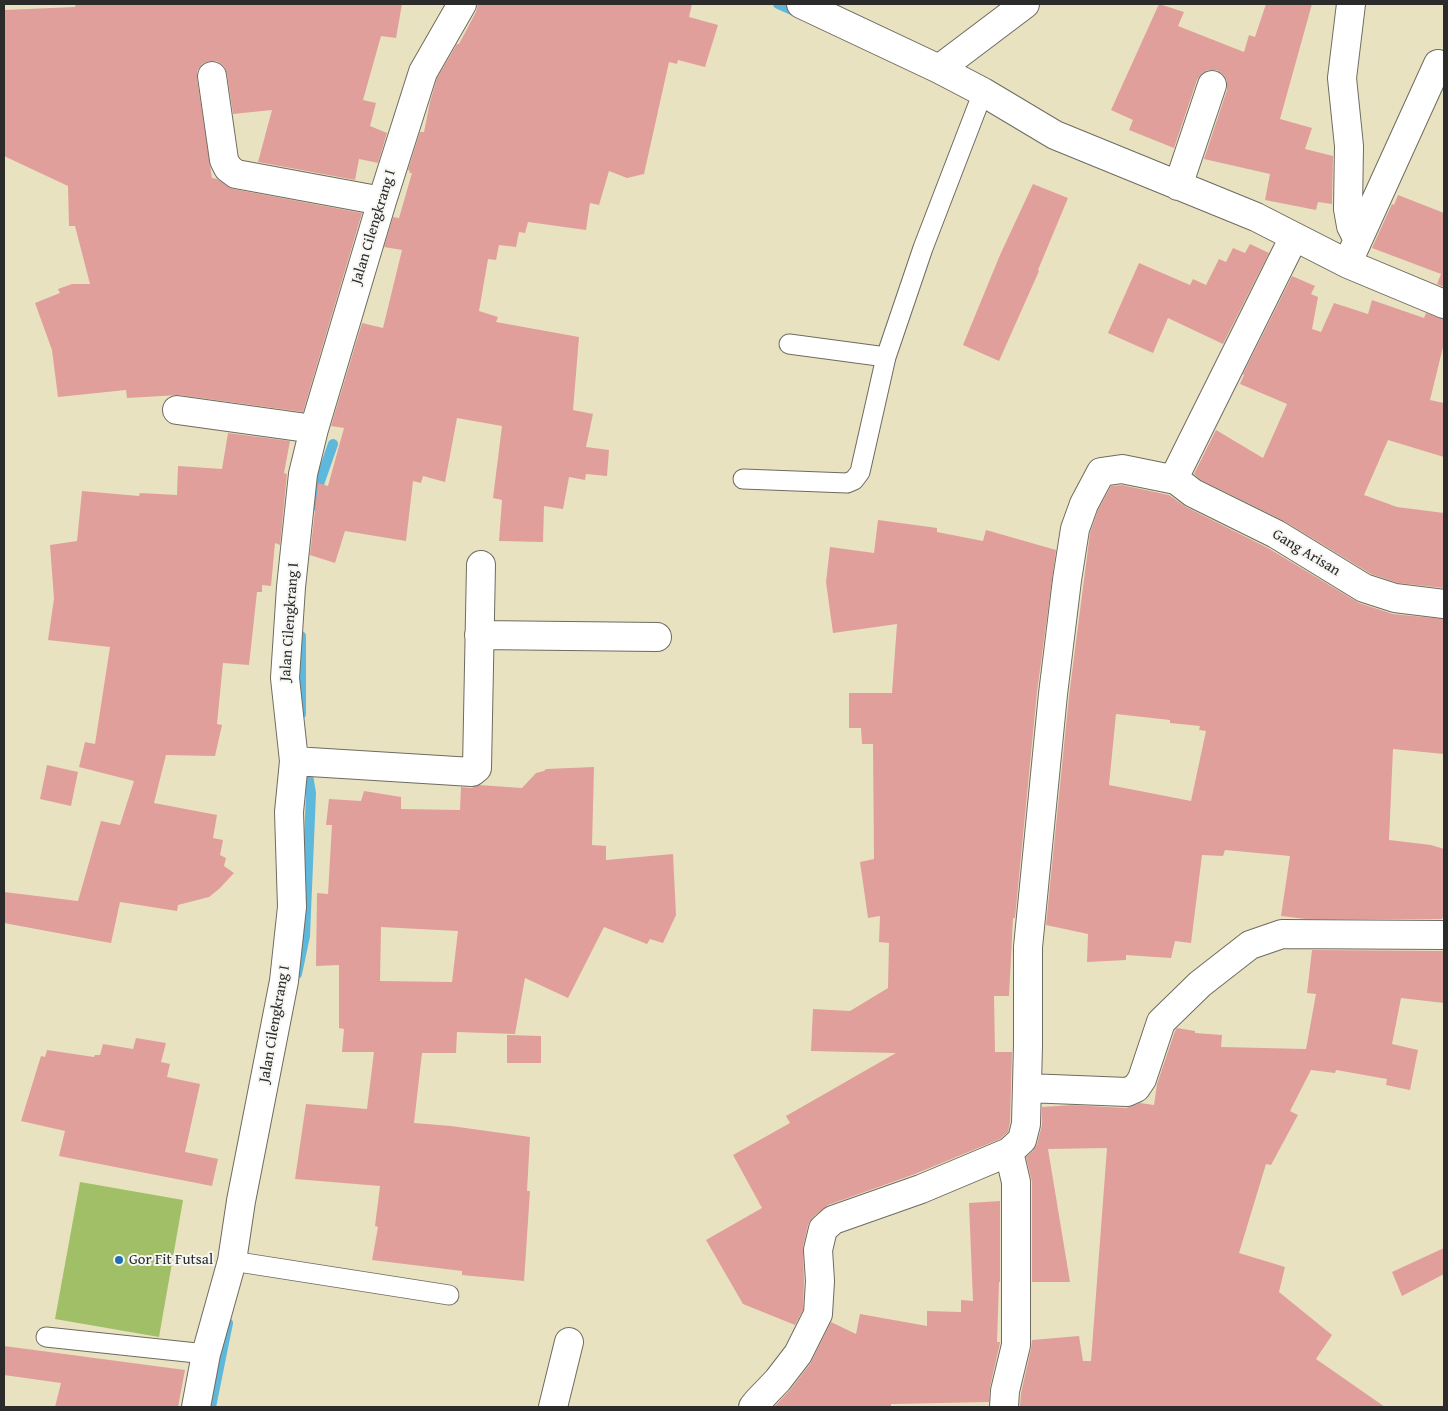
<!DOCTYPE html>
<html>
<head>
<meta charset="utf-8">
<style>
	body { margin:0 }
	#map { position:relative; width:1448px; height:1411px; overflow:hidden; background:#e9e2c1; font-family:"Gentium Book Plus",serif }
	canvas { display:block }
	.frame { position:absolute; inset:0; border:5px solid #2b2b2b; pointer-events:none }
</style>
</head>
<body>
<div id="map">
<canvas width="1448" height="1411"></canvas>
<div class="frame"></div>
</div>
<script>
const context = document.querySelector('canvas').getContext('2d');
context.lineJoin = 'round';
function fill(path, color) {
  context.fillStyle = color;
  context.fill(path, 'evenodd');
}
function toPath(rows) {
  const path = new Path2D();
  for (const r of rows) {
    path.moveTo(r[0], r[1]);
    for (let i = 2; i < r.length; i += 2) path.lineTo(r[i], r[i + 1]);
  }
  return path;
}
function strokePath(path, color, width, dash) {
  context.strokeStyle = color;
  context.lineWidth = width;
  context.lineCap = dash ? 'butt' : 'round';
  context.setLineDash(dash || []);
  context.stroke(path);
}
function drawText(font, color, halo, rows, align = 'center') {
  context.font = font + ' "Gentium Book Plus",serif';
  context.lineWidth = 4;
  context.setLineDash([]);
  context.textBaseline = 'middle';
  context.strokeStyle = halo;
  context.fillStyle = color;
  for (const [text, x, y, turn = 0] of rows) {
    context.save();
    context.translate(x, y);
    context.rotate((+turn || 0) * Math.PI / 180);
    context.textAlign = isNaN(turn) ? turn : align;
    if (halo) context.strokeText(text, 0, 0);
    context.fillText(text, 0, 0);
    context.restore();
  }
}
fill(toPath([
	[80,1182,183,1200,159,1337,55,1319]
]), '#a0bf67');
strokePath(toPath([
	[778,4,801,14],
	[311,507,333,444],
	[301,636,301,714],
	[297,974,305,936,311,793,307,769],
	[211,1407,228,1323]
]), '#5eb8dc', 10);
fill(toPath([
	[76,4,402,4,396,38,381,36,363,100,376,103,370,126,387,133,378,163,359,159,355,180,258,162,272,110,233,114,227,74,224,66,217,61,209,61,202,64,197,71,197,78,212,178,217,179,233,189,362,213,303,412,179,395,127,398,126,390,58,397,52,350,35,303,60,293,58,289,72,284,90,284,75,226,69,226,68,186,4,156,4,10,75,7],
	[478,4,692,4,689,17,718,25,705,67,678,60,677,64,669,62,644,174,627,178,609,171,599,205,590,203,586,230,528,222,525,233,519,232,516,247,499,245,496,260,488,259,479,311,498,317,496,322,579,337,573,410,593,414,586,447,609,450,607,476,586,474,585,480,569,477,563,509,544,506,543,542,499,541,502,500,493,498,502,426,457,418,445,482,423,476,421,483,413,481,406,541,345,531,335,563,310,555,318,483,328,486,344,428,331,426,362,323,383,328,402,250,384,247,393,217,399,218,412,173,409,173,410,171,408,170,420,132,424,132,430,102,437,78,457,44,459,44,476,12],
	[1159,4,1184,12,1178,26,1244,52,1249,35,1255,37,1266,4,1312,4,1280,119,1312,128,1305,149,1333,156,1332,204,1318,202,1316,210,1265,200,1270,174,1204,159,1227,90,1227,81,1224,75,1217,70,1208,70,1202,73,1197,80,1174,148,1129,130,1133,120,1111,110],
	[1033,184,1068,198,1038,270,1039,271,999,361,963,345,1000,255],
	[1398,195,1444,213,1444,287,1437,284,1441,274,1372,248,1392,204,1394,205],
	[1250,244,1269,253,1223,344,1168,318,1153,353,1108,333,1139,263,1190,285,1193,279,1206,285,1219,259,1226,262,1233,248,1245,253],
	[1292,276,1315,286,1311,294,1318,297,1312,329,1321,332,1334,303,1368,314,1372,300,1424,318,1426,313,1444,319,1444,343,1430,400,1444,403,1444,457,1388,440,1364,495,1397,507,1444,513,1444,588,1398,583,1371,574,1284,521,1201,480,1194,474,1216,430,1263,458,1287,404,1240,384,1244,375,1243,374],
	[228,433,290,441,284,473,287,474,280,545,275,543,271,586,262,585,262,592,257,592,249,665,223,663,217,724,222,725,215,756,166,755,154,803,217,815,213,838,223,840,220,855,226,858,224,866,234,873,219,889,209,897,178,905,177,911,120,902,111,943,4,923,4,892,78,901,101,821,120,825,134,781,79,767,85,742,95,744,110,647,48,640,54,599,50,545,77,541,82,491,139,496,140,493,177,495,178,466,222,469],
	[1122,485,1169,495,1186,507,1268,548,1359,603,1393,614,1444,619,1444,754,1393,749,1389,840,1431,845,1444,849,1444,914,1442,919,1306,919,1281,916,1290,856,1225,850,1223,856,1202,855,1191,943,1175,941,1171,958,1126,955,1126,960,1087,962,1088,934,1046,925,1069,696,1090,533,1098,510,1111,486],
	[1116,714,1170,720,1170,723,1200,726,1199,730,1206,731,1191,801,1109,785],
	[878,520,937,528,937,532,983,541,986,530,1056,550,1037,692,1015,918,1013,918,1009,996,994,996,995,1052,1012,1052,1010,1122,1008,1132,1000,1139,915,1174,828,1205,813,1217,808,1225,803,1247,804,1281,803,1310,795,1325,743,1304,706,1240,762,1208,733,1155,790,1123,786,1116,896,1053,811,1051,813,1009,850,1011,888,988,889,943,879,942,880,916,868,918,860,862,874,859,873,744,862,744,861,728,849,728,849,693,892,693,897,624,833,633,826,582,830,547,874,553],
	[47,765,78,772,71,806,40,799],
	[594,767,592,845,606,846,606,860,673,854,676,915,663,943,650,939,647,944,604,927,568,998,525,978,515,1034,457,1032,456,1053,422,1053,414,1123,451,1126,530,1137,527,1191,530,1191,524,1281,462,1275,462,1271,372,1260,378,1227,375,1226,380,1186,295,1179,306,1104,367,1109,374,1052,342,1052,344,1029,339,1028,339,965,316,966,317,893,328,894,332,825,326,825,329,799,361,801,364,791,401,797,401,809,460,810,461,787,471,788,479,785,522,788,536,773,544,771,546,769],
	[381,927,458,931,452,982,380,981],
	[1312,950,1444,951,1444,1003,1401,998,1392,1044,1418,1050,1410,1090,1386,1085,1387,1079,1336,1070,1335,1073,1311,1070,1290,1111,1298,1115,1271,1165,1266,1164,1239,1253,1285,1267,1279,1292,1332,1335,1316,1359,1385,1407,1020,1407,1021,1393,1031,1349,1032,1340,1079,1336,1083,1361,1091,1361,1107,1148,1048,1149,1070,1282,1032,1282,1032,1182,1026,1157,1033,1151,1037,1144,1042,1125,1042,1107,1072,1105,1126,1108,1140,1103,1154,1105,1157,1084,1175,1031,1177,1028,1195,1031,1195,1033,1222,1035,1221,1047,1306,1049,1316,994,1307,993],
	[507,1035,541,1036,541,1063,507,1063],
	[136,1038,166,1043,161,1062,170,1064,167,1077,200,1084,185,1152,218,1159,212,1186,59,1156,65,1131,21,1121,41,1056,45,1057,47,1050,94,1057,95,1055,100,1055,103,1044,133,1049],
	[1000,1201,1000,1282,999,1282,997,1342,1000,1342,1000,1343,990,1387,989,1402,891,1404,891,1407,774,1407,790,1390,810,1364,831,1322,856,1334,860,1314,927,1326,927,1311,961,1312,961,1300,973,1301,969,1203],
	[1444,1248,1444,1274,1402,1296,1392,1272],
	[4,1346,185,1370,178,1407,55,1407,61,1383,4,1375]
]), '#e09f9b');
const lane = toPath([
	[789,344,886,357],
	[743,479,847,483,854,480,860,472,886,357,923,248,983,92],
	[232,1261,449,1295],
	[46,1337,206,1354]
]);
const street = toPath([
	[801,4,939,69,983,92,1055,135,1256,217,1348,264,1444,304],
	[1351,4,1342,78,1349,146,1348,209,1351,226,1358,240],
	[939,69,1025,4],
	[212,76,224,160,228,168,236,174,382,201],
	[1178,186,1212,85],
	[1353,251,1438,64],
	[177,410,314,429],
	[1176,480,1177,472,1294,237],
	[479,635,657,637],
	[294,761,472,772,477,768,481,565],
	[1027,1088,1127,1092,1136,1088,1142,1079,1161,1022,1200,984,1250,945,1282,934,1444,935],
	[196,1407,206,1354,232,1261,241,1201,284,981,292,907,289,812,294,761,285,678,291,587,303,474,314,429,382,201,423,72,462,4],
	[553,1407,569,1342],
	[753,1407,757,1402,778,1380,798,1354,818,1314,820,1281,818,1250,823,1229,833,1220,921,1189,1009,1152,1022,1140,1026,1124,1028,1045,1028,947,1053,694,1067,580,1075,529,1084,504,1101,472,1122,469,1176,480,1193,493,1276,534,1364,588,1395,598,1444,604],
	[1004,1407,1005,1391,1016,1345,1016,1182,1009,1152]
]);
strokePath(lane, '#6e6b60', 21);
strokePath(street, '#6e6b60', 30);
strokePath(lane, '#fff', 19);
strokePath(street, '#fff', 28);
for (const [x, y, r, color] of [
	[119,1260,5,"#1f6fb2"]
]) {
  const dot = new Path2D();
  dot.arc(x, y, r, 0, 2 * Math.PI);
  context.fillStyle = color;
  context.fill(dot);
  strokePath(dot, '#f6f6f2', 2);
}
drawText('15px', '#2b2b2b', '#f6f6f2', [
	["Jalan Cilengkrang I",374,227,-73],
	["Gang Arisan",1306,553,31],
	["Jalan Cilengkrang I",290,622,-86],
	["Jalan Cilengkrang I",275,1024,-80]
]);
drawText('15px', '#2b2b2b', '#f6f6f2', [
	["Gor Fit Futsal",129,1260]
], 'left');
</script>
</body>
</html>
